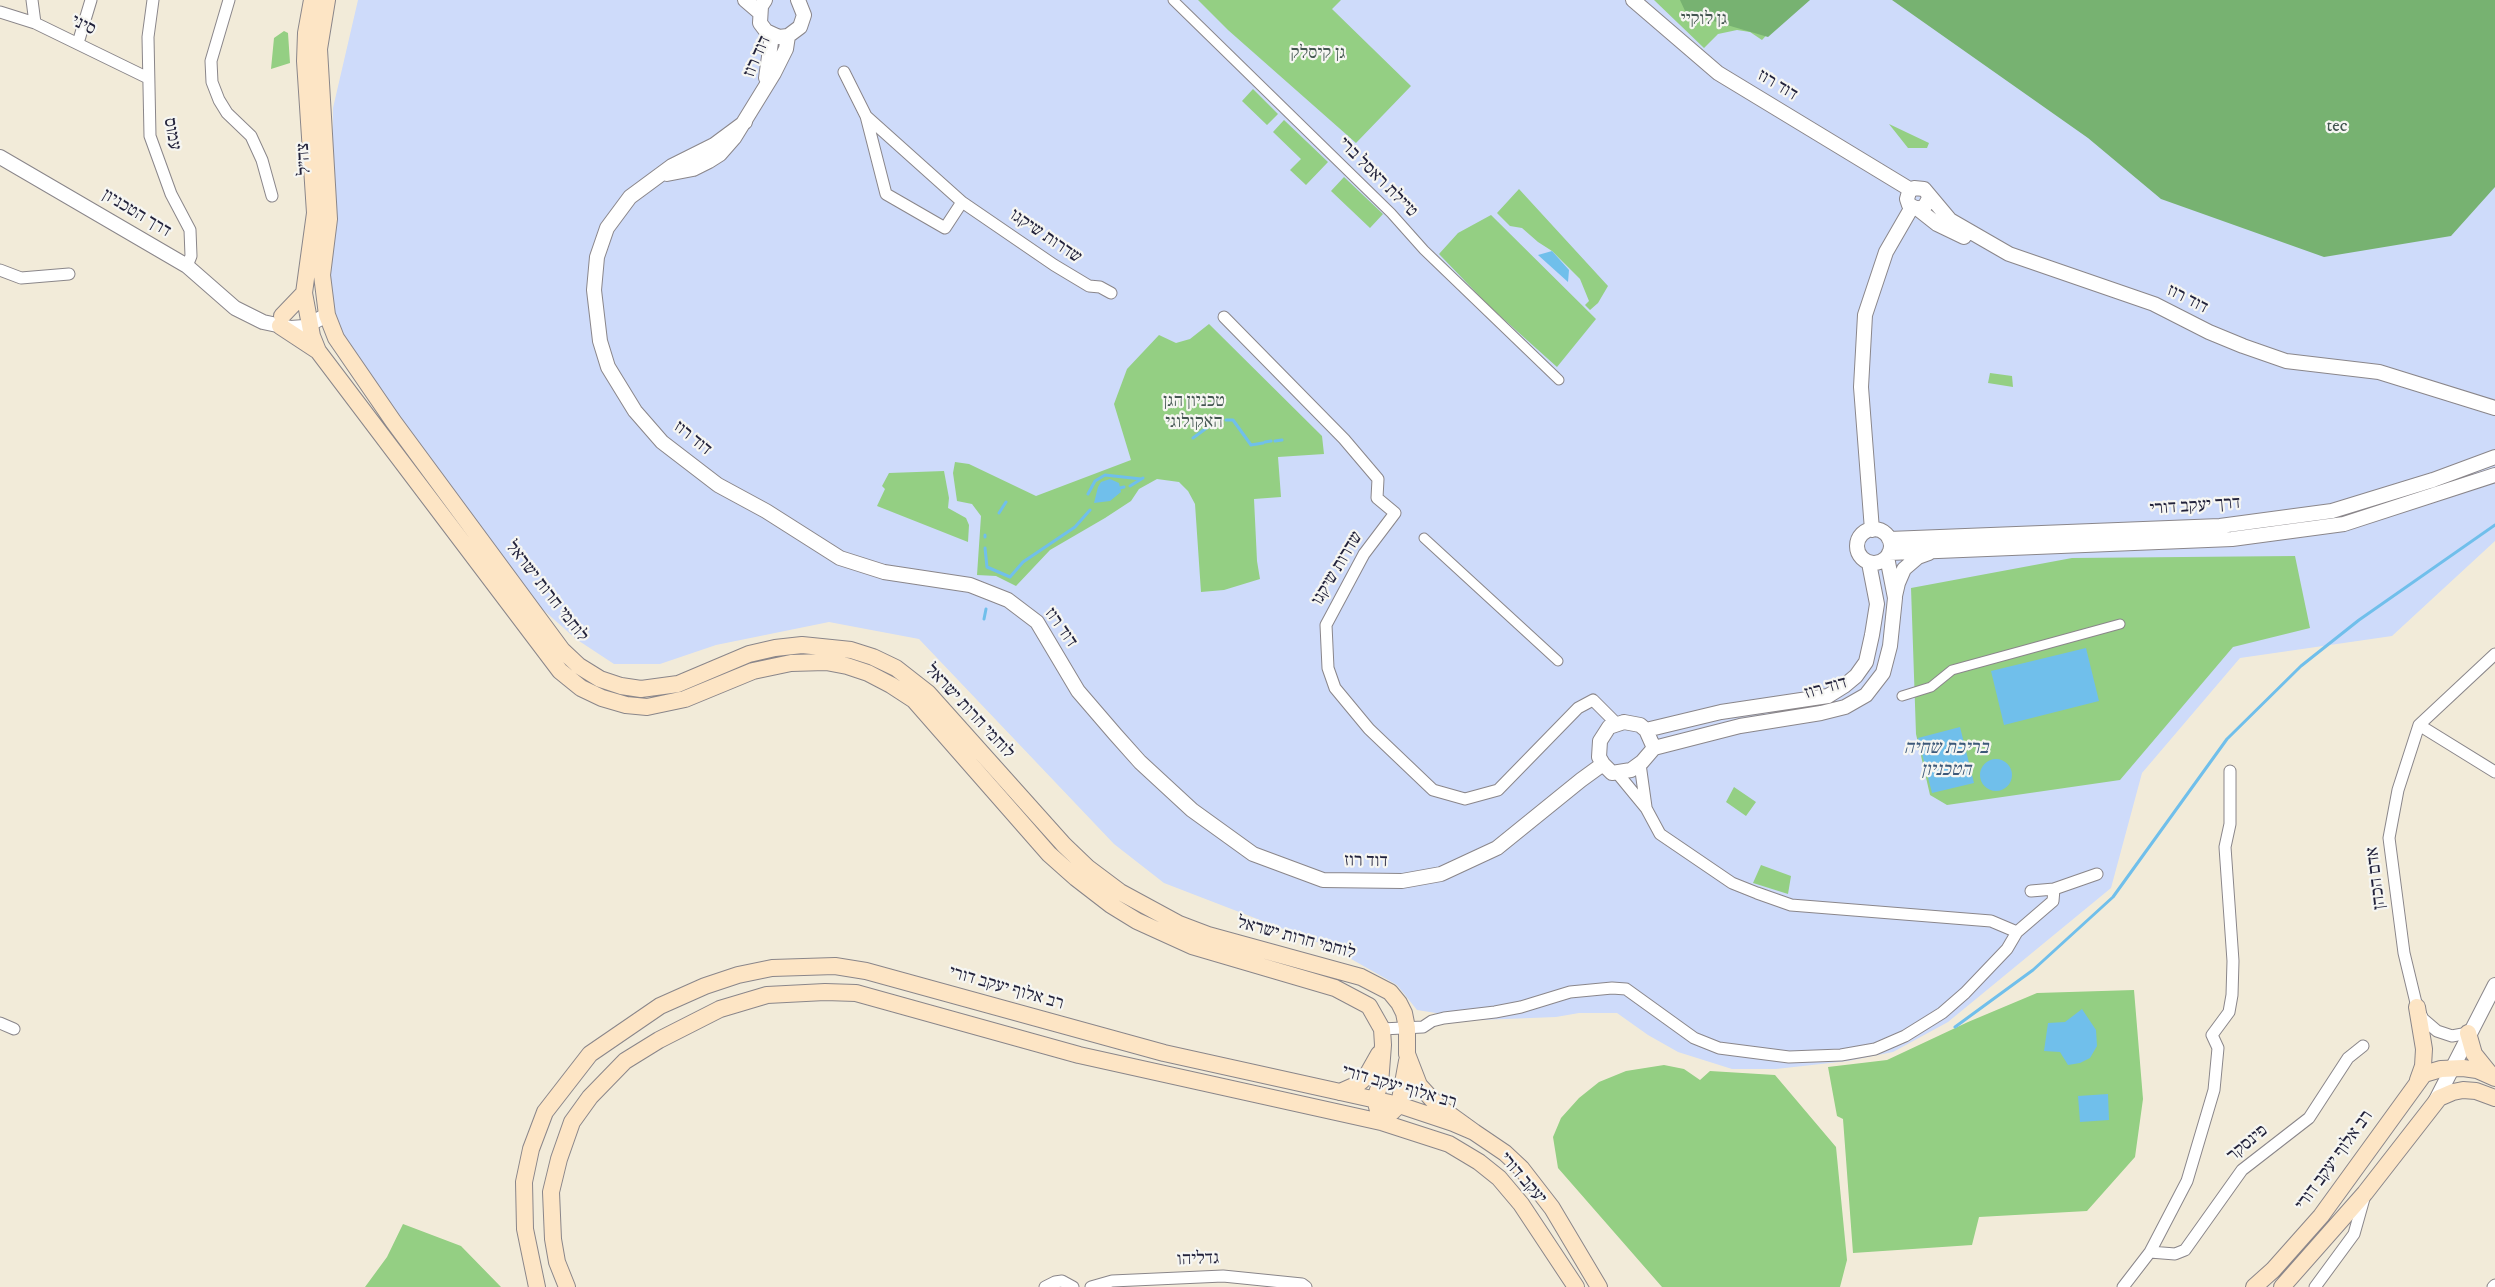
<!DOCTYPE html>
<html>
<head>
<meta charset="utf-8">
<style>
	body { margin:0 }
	canvas { display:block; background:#f2ebd9 }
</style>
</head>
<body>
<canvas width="2495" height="1287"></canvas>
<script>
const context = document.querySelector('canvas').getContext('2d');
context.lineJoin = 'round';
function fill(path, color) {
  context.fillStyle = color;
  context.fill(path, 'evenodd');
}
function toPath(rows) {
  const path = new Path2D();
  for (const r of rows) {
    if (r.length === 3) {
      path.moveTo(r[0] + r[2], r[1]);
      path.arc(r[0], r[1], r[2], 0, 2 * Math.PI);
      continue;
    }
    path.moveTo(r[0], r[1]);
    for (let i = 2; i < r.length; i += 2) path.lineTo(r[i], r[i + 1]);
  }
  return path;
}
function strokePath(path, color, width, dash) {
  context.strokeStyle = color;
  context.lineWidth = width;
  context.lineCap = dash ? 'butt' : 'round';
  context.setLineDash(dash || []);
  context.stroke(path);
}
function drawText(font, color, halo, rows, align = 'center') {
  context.font = font + ' "IM FELL DW Pica","Frank Ruhl Libre",serif';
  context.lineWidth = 4.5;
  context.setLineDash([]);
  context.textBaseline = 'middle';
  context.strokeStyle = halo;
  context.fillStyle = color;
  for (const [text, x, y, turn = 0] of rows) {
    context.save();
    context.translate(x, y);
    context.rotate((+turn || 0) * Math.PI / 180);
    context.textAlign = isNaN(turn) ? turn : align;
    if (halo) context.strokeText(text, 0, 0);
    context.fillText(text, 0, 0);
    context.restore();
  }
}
fill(toPath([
	[358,0,2495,0,2495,541,2392,636,2240,658,2142,773,2111,888,1948,1022,1893,1052,1848,1061,1776,1069,1732,1069,1678,1052,1648,1035,1617,1013,1579,1013,1556,1017,1480,1020,1417,1010,1397,985,1330,947,1164,883,1114,844,919,639,829,622,716,645,660,664,614,664,576,639,540,607,330,322,333,108]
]), '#cedbfa');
fill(toPath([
	[1198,0,1341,0,1332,9,1411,86,1356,143,1228,30],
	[1654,0,1799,0,1762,40,1750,32,1737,30,1718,34,1704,48],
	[284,31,288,33,290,63,271,69,274,38],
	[1253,89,1278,114,1267,125,1242,101],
	[1284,120,1328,162,1306,185,1290,170,1301,159,1273,132],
	[1889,124,1929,143,1927,148,1908,148],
	[1344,177,1383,214,1370,228,1331,191],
	[1519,189,1608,286,1598,303,1590,310,1585,305,1589,301,1580,279,1552,251,1538,242,1522,228,1510,226,1497,213],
	[1491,215,1596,319,1557,367,1489,306,1439,254,1458,233],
	[1209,324,1322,436,1324,454,1278,457,1281,497,1254,499,1257,561,1260,579,1224,590,1201,592,1195,504,1188,491,1179,482,1157,479,1139,489,1131,501,1105,518,1050,550,1016,586,996,576,977,575,981,516,972,504,957,501,953,473,955,462,969,464,1036,496,1131,460,1114,404,1127,369,1159,335,1176,343,1190,339],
	[1990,373,2012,376,2013,387,1988,383],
	[944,471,949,498,948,508,966,518,969,525,968,542,877,506,885,489,882,486,889,473],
	[2295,556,2310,628,2233,647,2120,780,1947,805,1930,795,1916,734,1911,588,2072,558],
	[1734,787,1756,802,1746,816,1726,802],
	[1761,865,1791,876,1788,894,1753,883],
	[2134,990,2143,1099,2135,1157,2087,1211,1979,1217,1972,1245,1853,1253,1843,1119,1837,1116,1828,1067,1887,1060,1968,1022,2037,993],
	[1664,1065,1684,1069,1700,1080,1710,1071,1775,1075,1836,1147,1847,1260,1840,1287,1662,1287,1558,1168,1553,1137,1561,1118,1579,1098,1599,1082,1626,1071],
	[403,1224,461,1246,501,1287,365,1287,387,1257]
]), '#94cf83');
fill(toPath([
	[1680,0,1810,0,1768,37,1686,13],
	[1892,0,2495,0,2495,187,2451,236,2324,257,2161,199,2088,138]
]), '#77b271');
fill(toPath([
	[1552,251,1569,270,1568,282,1538,255],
	[1110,479,1119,483,1121,492,1110,501,1094,503,1098,487,1101,482],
	[2086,648,2099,701,2004,725,1991,671],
	[1960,727,1974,783,1932,793,1918,738],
	[1996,775,16],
	[2082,1009,2096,1030,2097,1046,2090,1058,2080,1063,2068,1065,2060,1052,2044,1051,2048,1023,2065,1022],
	[2108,1094,2109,1120,2080,1122,2078,1096]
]), '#70bfeb');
strokePath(toPath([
	[1226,420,1233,420,1251,445,1263,443],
	[1193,438,1212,424],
	[1275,441,1282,440],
	[1265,442,1271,441],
	[1130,486,1143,478],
	[1120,488,1124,487],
	[1088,494,1095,481,1105,475,1141,479],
	[999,513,1006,502],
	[985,537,985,535],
	[985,548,987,567,1010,577,1023,562,1075,527,1090,510],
	[984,619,986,609],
	[1955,1027,2033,970,2113,897,2227,739,2301,666,2359,620,2495,525]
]), '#70bfeb', 3);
const pedestrian = toPath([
	[1173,0,1391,213,1424,250,1559,380],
	[1424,538,1558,661],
	[1902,696,1931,687,1952,670,2120,624]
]);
const minor = toPath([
	[32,0,35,23],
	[153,0,148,37,150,136,171,194,190,230,191,256,187,266],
	[229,0,211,61,212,82,219,100,227,113,251,136,262,160,272,196],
	[0,12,35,23,148,78],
	[78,43,91,0],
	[844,72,866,116,886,194,945,228,962,202],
	[866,116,962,202,1054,265,1089,286,1100,287,1111,293],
	[0,270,21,278,69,274],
	[1224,317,1344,439,1378,479,1377,498,1395,513,1364,554,1326,625,1328,668,1335,688,1369,729,1433,790,1465,799,1498,790,1578,708,1593,700,1616,723],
	[2419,725,2495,772],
	[1640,764,1646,807],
	[2054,889,2097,874],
	[2017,932,2053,901,2054,889,2031,891],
	[0,1023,14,1029],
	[1382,1029,1423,1027,1432,1021,1444,1018,1495,1012,1521,1007,1570,992,1612,988,1626,989,1694,1038,1719,1048,1789,1057,1841,1055,1875,1049,1905,1036,1942,1013,1965,993,2007,949,2017,932,1991,921,1791,905,1757,893,1732,883,1660,834,1646,808,1618,774],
	[2468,1033,2452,1036,2437,1031,2423,1019,2417,1007,2404,953,2389,838,2398,790,2419,725,2495,654],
	[2150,1252,2175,1254,2185,1250,2242,1170,2309,1118,2348,1058,2363,1046],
	[1045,1287,1055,1282,1062,1281,1073,1287],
	[1091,1287,1112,1281,1223,1276,1302,1284,1306,1287],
	[2123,1287,2150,1252,2187,1181,2214,1090,2218,1048,2212,1035,2229,1012,2232,995,2233,961,2225,847,2230,824,2230,771],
	[2315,1287,2354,1234,2365,1195],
	[2493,1287,2495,1285]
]);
const tertiary = toPath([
	[745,0,759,12],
	[765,0,761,6,760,23,766,31,779,37,788,36,800,27,804,15,798,0],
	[1633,0,1718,73,1911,190],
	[766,78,772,35],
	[745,122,714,145,672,166,630,197,607,228,597,257,594,290,600,341,608,367,635,411,662,442,718,485,766,511,840,558,884,572,970,585,1008,600,1037,622,1078,691,1115,734,1140,762,1192,810,1253,854,1323,880,1402,881,1441,874,1497,848,1581,780,1603,764],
	[0,157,187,266,235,308,263,322,291,328,304,327,327,315],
	[667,174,693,169,709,161,720,154,734,138,774,73,786,49,788,36],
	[1929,198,1925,206,1918,209,1909,205,1907,199,1909,192,1914,188,1924,189,1950,220,2009,254,2154,304,2209,332,2243,346,2286,361,2379,372,2495,408],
	[1918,209,1937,224,1964,237],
	[1874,546,17],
	[1872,530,1861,387,1865,315,1886,252,1912,207],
	[1889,539,2220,526,2332,511,2433,480,2495,457],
	[1889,553,2232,539,2344,524,2495,475],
	[1895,596,1898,583,1904,569,1918,557,1929,553],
	[1624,722,1640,725,1646,730,1654,748,1642,762,1631,770,1612,773,1603,764,1599,757,1600,741,1609,727,1624,722],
	[1646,730,1721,712,1828,696,1844,686,1856,676,1866,662,1872,635,1877,604,1869,563],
	[1654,748,1740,726,1821,713,1845,707,1866,695,1883,673,1890,646,1895,598,1887,557],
	[2435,1102,2495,985]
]);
const secondary = toPath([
	[312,0,306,33,305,61,315,213,304,293,312,336,318,351,560,671,581,688,602,698,626,705,647,707,685,699,753,671,791,663,826,662,847,666,868,673,891,685,914,700,1049,854,1076,878,1111,905,1137,921,1192,946,1335,988,1369,1006,1382,1029,1383,1045,1380,1084,1375,1099,1381,1122],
	[327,0,319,49,329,219,322,275,327,315,336,338,393,421,562,650,579,666,600,679,621,686,641,689,678,684,749,654,775,648,802,645,851,650,873,657,896,668,928,693,1064,845,1088,868,1120,892,1179,924,1208,935,1361,977,1390,992,1399,1003,1404,1013,1407,1028,1407,1054,1419,1085,1438,1106,1474,1132],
	[282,316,304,293],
	[280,326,318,351],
	[2417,1007,2424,1049,2423,1066,2418,1080],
	[2468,1033,2474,1054,2491,1075],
	[1340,1092,1358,1084,1366,1077,1379,1054],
	[1392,1112,1399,1105,1407,1061],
	[537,1287,525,1229,524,1182,531,1149,545,1112,590,1054,660,1006,705,986,738,975,772,968,835,966,866,971,1164,1053,1399,1105,1453,1123,1474,1132,1505,1153,1521,1168,1552,1208,1599,1287],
	[567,1287,557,1262,553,1239,551,1192,559,1159,572,1122,590,1097,625,1061,659,1040,720,1009,767,995,825,992,856,993,1079,1055,1381,1122,1449,1144,1479,1162,1499,1178,1521,1204,1576,1287],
	[2254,1287,2273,1270,2321,1216,2424,1074,2441,1069,2463,1068,2477,1070,2495,1078],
	[2282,1287,2365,1193,2439,1098,2453,1092,2463,1090,2476,1091,2495,1098]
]);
strokePath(pedestrian, '#8a868a', 11);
strokePath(minor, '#8a868a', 13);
strokePath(tertiary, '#8a868a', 16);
strokePath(secondary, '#8a868a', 18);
strokePath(pedestrian, '#fff', 9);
strokePath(minor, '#fff', 11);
strokePath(tertiary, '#fff', 14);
strokePath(secondary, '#fde5c5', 16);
drawText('18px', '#445651', '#f6f6f2', [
	["גן לוקיי",1704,20],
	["גן קיסלק",1318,54],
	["tec",2337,127],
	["טכניון הגן",1194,402],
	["האקולוגי",1194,423]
]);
drawText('18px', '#22223b', '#f6f6f2', [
	["סיני",83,26,26],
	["דוד רוז",758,57,-66],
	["דוד רוז",1777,86,31],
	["עמוס",171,134,80],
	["צה״ל",305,159,-94],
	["טיילת ראסל ברי",1377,178,45],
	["דרך הטכניון",136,214,31],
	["שדרות שיקגו",1045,237,34],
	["דוד רוז",2187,300,27],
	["דוד רוז",692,439,39],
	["דרך יעקב דורי",2195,507,-4],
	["שדרות שיקגו",1338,569,-59],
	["לוחמי חרות ישראל",546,592,52],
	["דוד רוז",1060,628,55],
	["דוד רוז",1826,689,-16],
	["לוחמי חרות ישראל",969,712,47],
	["דוד רוז",1366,862,1],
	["אדם הכהן",2377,878,-97],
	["לוחמי חרות ישראל",1296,939,15],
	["רב אלוף יעקב דורי",1006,989,16],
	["רב אלוף יעקב דורי",1399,1088,16],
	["פינסקר",2248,1144,-40],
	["רב אלוף יעקב דורי",2335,1161,-54],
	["יעקב דורי",1522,1179,49],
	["גדליהו",1198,1260,-2]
]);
drawText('italic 19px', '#3d5979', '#f6f6f2', [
	["בריכת שחיה",1946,749],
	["הטכניון",1946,771]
]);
</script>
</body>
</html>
